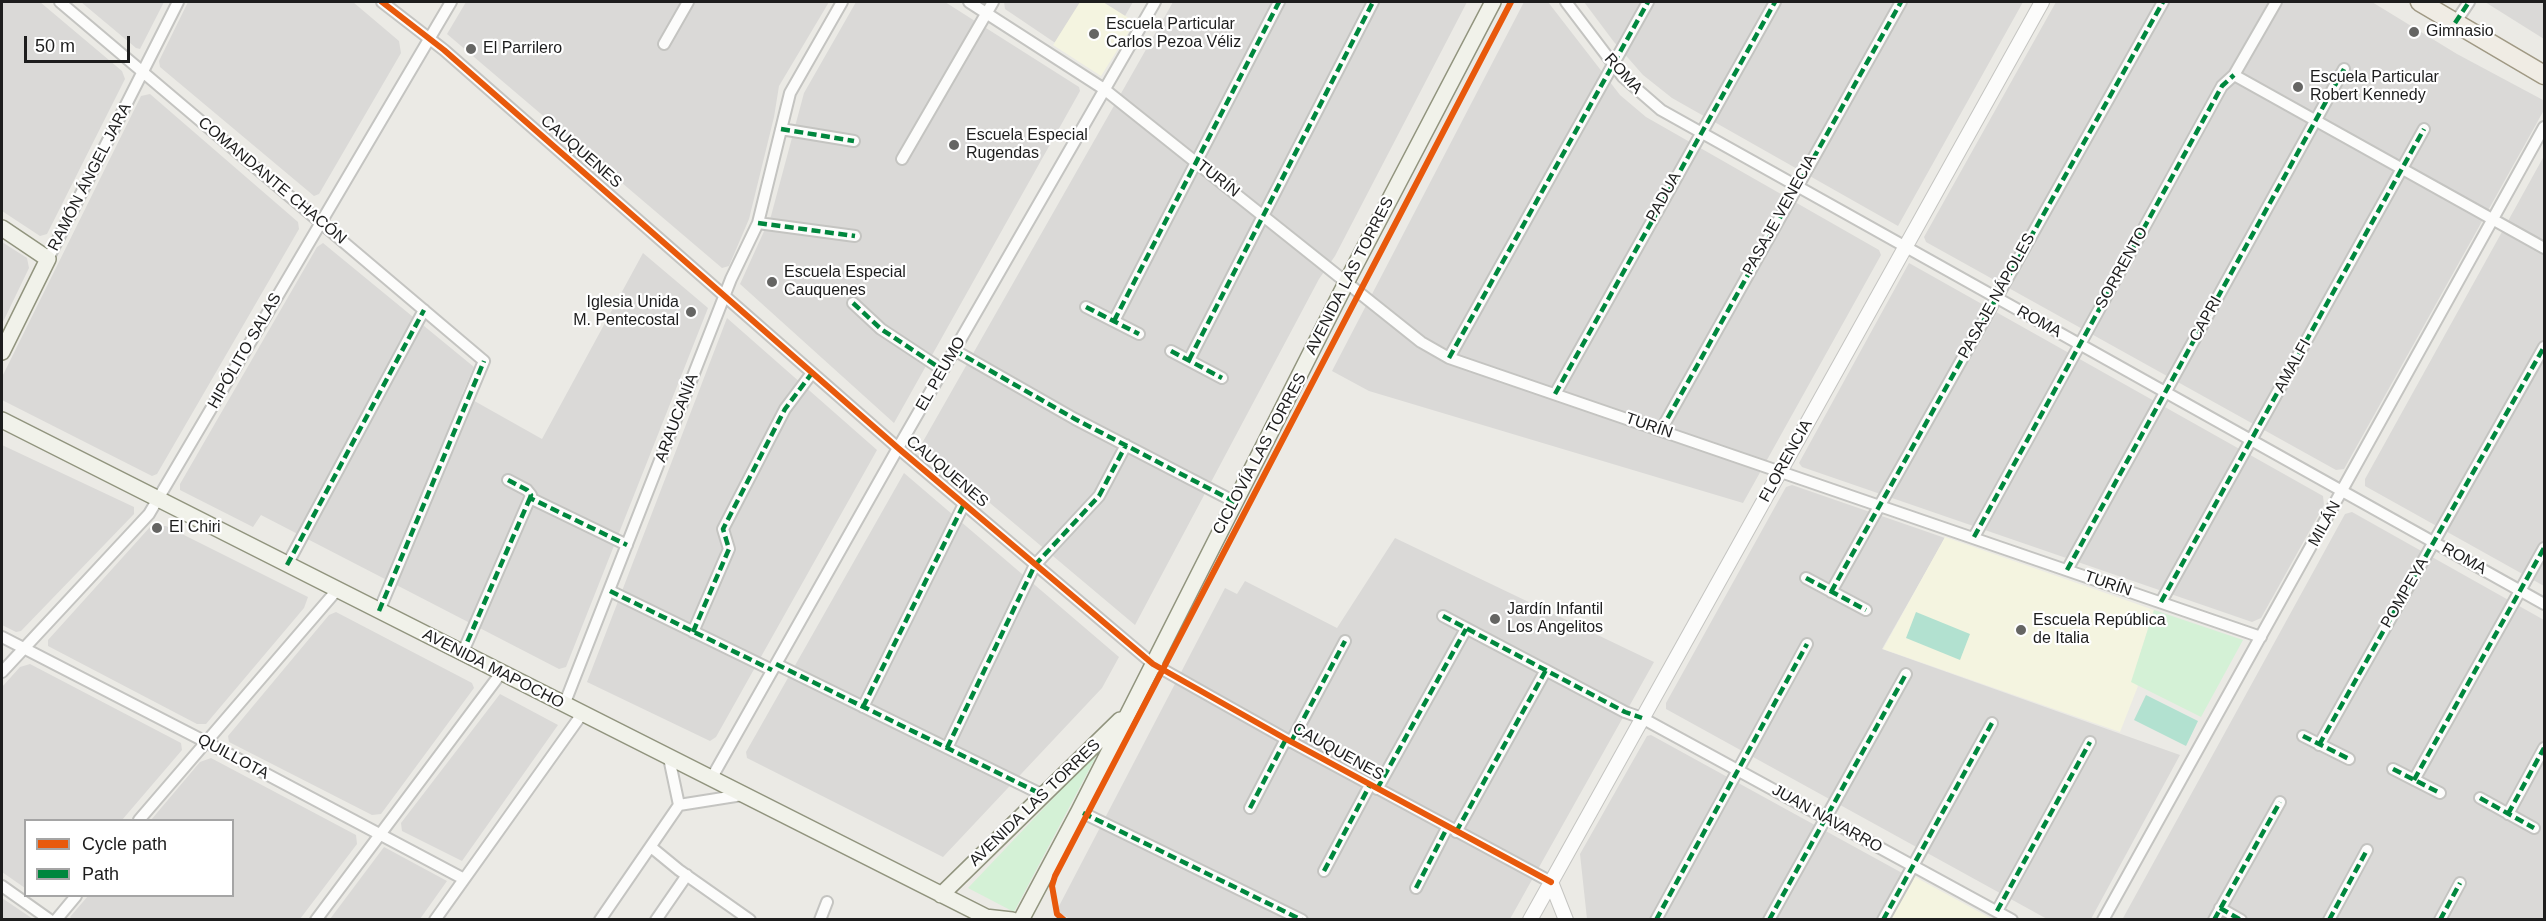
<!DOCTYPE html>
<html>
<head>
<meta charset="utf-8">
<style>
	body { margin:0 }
	#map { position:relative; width:2546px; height:921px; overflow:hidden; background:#ebeae5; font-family:Arial,sans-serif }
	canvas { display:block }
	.frame { position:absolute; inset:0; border:3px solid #1d1d1d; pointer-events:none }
	.legend { position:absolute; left:24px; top:819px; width:210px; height:78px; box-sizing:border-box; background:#fff; border:2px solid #a5a5a5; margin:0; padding:8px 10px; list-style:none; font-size:18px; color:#1d1d1d }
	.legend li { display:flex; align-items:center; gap:12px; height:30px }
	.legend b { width:30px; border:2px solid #a5a5a5 }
	.scale { position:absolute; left:24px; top:36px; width:106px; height:27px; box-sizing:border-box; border:3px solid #1d1d1d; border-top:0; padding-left:8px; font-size:18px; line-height:21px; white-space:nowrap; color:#1d1d1d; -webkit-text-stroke:4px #fff; paint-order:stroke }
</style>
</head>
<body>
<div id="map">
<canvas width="2546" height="921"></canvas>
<div class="frame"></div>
<ul class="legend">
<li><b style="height:8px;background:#e8590c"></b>Cycle path</li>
<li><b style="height:8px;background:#00873e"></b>Path</li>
</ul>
<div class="scale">50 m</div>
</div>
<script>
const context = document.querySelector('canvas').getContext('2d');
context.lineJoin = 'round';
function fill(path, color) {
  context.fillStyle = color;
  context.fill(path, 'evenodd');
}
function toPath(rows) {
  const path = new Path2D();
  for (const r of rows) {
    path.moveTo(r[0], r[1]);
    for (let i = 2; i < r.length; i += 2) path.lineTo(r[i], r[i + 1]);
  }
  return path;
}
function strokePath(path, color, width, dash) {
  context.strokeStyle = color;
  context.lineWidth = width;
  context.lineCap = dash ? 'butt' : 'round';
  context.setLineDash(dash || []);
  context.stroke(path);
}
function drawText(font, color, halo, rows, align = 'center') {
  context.font = font + ' Arial,sans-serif';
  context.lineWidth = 4.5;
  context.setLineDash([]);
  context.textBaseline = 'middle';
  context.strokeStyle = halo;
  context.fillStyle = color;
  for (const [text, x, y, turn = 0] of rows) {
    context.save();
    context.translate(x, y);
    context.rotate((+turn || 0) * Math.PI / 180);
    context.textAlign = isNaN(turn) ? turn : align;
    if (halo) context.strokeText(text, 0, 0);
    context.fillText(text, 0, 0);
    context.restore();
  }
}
fill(toPath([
	[2,2,40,2,122,71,125,79,47,234,40,236,2,211],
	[81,2,164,2,140,49,136,48],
	[188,2,353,2,399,41,401,53,319,194,314,196,160,67,159,61],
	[466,2,829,2,779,86,774,117,749,219,729,266,722,268,447,34],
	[856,2,945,2,1079,87,1080,91,894,423,740,284,771,216,804,93],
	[1004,2,1133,2,1098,63,1085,63,1005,9],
	[1173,2,1467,2,1335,256,1319,279,1135,625,921,445],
	[1524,2,1548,2,1620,95,1646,117,1879,250,1881,255,1743,503,1369,391,1332,371],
	[1584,2,2023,2,1898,226,1672,98,1643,75,1614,42],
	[2056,2,2372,2,2457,54,2543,100,2544,110,2344,469,2336,470,1926,242,1924,237],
	[2485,2,2544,2,2544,39],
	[150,94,298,222,299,229,157,474,152,476,2,400,2,377,141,96],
	[2544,156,2544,586,2365,486,2365,479],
	[2,242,27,258,29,268,2,324],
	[323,243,474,367,462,394,542,439,643,253,708,308,566,667,559,669,261,515,253,527,180,490,180,484,317,247],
	[1909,263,2323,496,2324,505,2261,618,2252,622,1802,467,1799,463],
	[727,318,877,450,716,737,710,741,587,682],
	[2,445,134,507,134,514,21,631,16,632,2,625],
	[904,473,1119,657,1102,688,943,857,747,758,746,752],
	[1792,485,1945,538,1882,649,2180,755,2091,919,2047,919,1666,709,1666,703,1786,487],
	[2352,512,2544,620,2544,919,2122,920,2345,514],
	[166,526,308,597,304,608,206,724,197,724,48,646,48,640,150,527],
	[1395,538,1654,662,1510,919,1072,920,1061,914,1058,908,1225,588,1237,594,1245,581,1337,628],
	[336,612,472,683,474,688,381,814,372,815,229,742,228,736,329,615],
	[30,664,181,743,182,750,122,820,26,820,25,888,2,872,2,687,20,667],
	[500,694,558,725,462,861,402,831,401,823],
	[1651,735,1984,918,1587,919,1580,854,1647,736],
	[211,758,356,835,357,844,300,919,73,920,70,917,88,896,232,896,232,820,151,820,200,762],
	[384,847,447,881,420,919,330,919],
	[2,898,33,919,2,919]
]), '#dad9d7');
fill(toPath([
	[1080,2,1103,2,1135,22,1101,76,1053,45],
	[1945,537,2154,610,2132,681,2138,686,2120,732,1883,649],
	[1915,877,1992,919,1891,919]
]), '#f4f4e0');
fill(toPath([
	[2154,610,2243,640,2201,717,2131,682],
	[1100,749,1014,912,968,888]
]), '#d4f1d6');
fill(toPath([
	[1916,612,1970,634,1960,660,1906,638],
	[2146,695,2198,721,2186,746,2134,720]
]), '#b2e1d0');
const minor = toPath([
	[60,2,484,361,379,611],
	[382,2,444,50,898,448,1153,664,1286,739,1551,882],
	[969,2,1104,89,1421,342,1449,358,2261,637],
	[1566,2,1623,77,1661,110,2544,604],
	[2455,23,2469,2],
	[664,44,688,2],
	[2234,75,2544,248],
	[781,129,854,141],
	[902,159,993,2],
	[758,223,855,236],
	[48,259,178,2],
	[853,303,881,329,943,370],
	[1086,307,1139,334],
	[1114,321,1279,2],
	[954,350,1075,419,1235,502],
	[1171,351,1222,378],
	[1449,358,1648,2],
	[1189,360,1373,2],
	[1555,394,1775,2],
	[1661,430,1901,2],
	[508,480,527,490,531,495,530,498,627,545],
	[1974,537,2222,86,2234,75,2276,2],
	[287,565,424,310],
	[2067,570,2344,69],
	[1806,578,1866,610],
	[610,591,772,670],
	[1831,592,2163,2],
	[2161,602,2424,129],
	[1443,616,1625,712,1642,718,2012,920],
	[693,632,729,549,723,529,785,409,812,373],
	[2,637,206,742,464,879],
	[462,654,530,498],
	[776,664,1043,795],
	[2,672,149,514,451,2],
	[564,705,731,279,758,223,790,93,842,2],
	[863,707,964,504],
	[2303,736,2349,759],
	[1291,742,1345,641],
	[2319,745,2544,347],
	[947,748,1035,565,1099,496,1126,445],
	[2393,769,2440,793],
	[711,779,898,448,1155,2],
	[2414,780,2544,548],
	[1377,789,1466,629],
	[2480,798,2534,828],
	[679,805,742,795],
	[1250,808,1286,739],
	[1079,811,1302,920],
	[2508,814,2544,748],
	[139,820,337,590],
	[1456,832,1546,670],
	[651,847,679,870,750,920],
	[1324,871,1370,785],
	[2,886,50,920],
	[1416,888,1447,828],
	[2220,908,2241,920],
	[1997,911,2090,742],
	[56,920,76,896],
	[316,920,501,673],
	[435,920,582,714],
	[600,920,679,805,669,758],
	[656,920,687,875],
	[820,920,827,902],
	[1656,920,1807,644],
	[1769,920,1906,674],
	[1883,920,1992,723],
	[2103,920,2544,127],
	[2214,920,2280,802],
	[2329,920,2367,850],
	[2440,920,2460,883]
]);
const tertiary = toPath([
	[1551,882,1566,920],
	[1530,920,2042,2]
]);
const secondary = toPath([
	[2,228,48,259,2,352],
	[2,420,992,920],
	[941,895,1120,720],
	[985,917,1012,920],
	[1021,920,1079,811,1347,281,1493,2]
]);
const primary = toPath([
	[2420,2,2544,75]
]);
strokePath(minor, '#c4c4c1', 14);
strokePath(tertiary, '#c4c4c1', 16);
strokePath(secondary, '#91947e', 18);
strokePath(primary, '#a09984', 21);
strokePath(minor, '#fcfcfb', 10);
strokePath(tertiary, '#fcfcfb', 14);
strokePath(secondary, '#f1f2ea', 15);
strokePath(primary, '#f0ece4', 18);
strokePath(toPath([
	[2455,23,2469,2],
	[781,129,854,141],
	[758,223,855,236],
	[853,303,881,329,943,370],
	[1086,307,1139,334],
	[1114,321,1279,2],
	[954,350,1075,419,1235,502],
	[1171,351,1222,378],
	[1449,358,1648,2],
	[1189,360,1373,2],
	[1555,394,1775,2],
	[1661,430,1901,2],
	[508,480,527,490,531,495,530,498,627,545],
	[1974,537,2222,86,2234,75],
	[287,565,424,310],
	[2067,570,2344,69],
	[1806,578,1866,610],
	[610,591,772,670],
	[1831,592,2163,2],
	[2161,602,2424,129],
	[379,611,484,361],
	[1443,616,1625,712,1642,718],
	[693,632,729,549,723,529,785,409,812,373],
	[462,654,530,498],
	[776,664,1043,795],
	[863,707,964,504],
	[2303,736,2349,759],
	[1291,742,1345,641],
	[2319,745,2544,347],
	[947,748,1035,565,1099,496,1126,445],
	[2393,769,2440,793],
	[2414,780,2544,548],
	[1377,789,1466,629],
	[2480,798,2534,828],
	[1250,808,1286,739],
	[1083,813,1302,920],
	[2508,814,2544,748],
	[1456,832,1546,670],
	[1324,871,1370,785],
	[1416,888,1447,828],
	[2220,908,2241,920],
	[1997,911,2090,742],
	[1656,920,1807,644],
	[1769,920,1906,674],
	[1883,920,1992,723],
	[2214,920,2280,802],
	[2329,920,2367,850],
	[2440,920,2460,883]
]), '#00873e', 4.5, [9, 4.5]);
strokePath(toPath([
	[382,2,444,50,898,448,1153,664,1286,739,1551,882],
	[1064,920,1057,914,1052,886,1055,876,1511,2]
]), '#e8590c', 6);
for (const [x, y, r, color] of [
	[2414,32,6,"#656563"],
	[1094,34,6,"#656563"],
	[471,49,6,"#656563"],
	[2298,87,6,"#656563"],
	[954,145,6,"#656563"],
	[772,282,6,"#656563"],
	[691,312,6,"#656563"],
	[157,528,6,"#656563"],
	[1495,619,6,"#656563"],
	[2021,630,6,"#656563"]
]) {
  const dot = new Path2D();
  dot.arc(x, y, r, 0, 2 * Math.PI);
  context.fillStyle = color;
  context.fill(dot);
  strokePath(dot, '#fff', 2);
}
drawText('16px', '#1d1d1d', '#fff', [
	["Escuela Particular",1106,25],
	["Carlos Pezoa Véliz",1106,43],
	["Gimnasio",2426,32],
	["El Parrilero",483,49],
	["Escuela Particular",2310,78],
	["Robert Kennedy",2310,96],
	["Escuela Especial",966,136],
	["Rugendas",966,154],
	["Escuela Especial",784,273],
	["Cauquenes",784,291],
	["Iglesia Unida",679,303,"right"],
	["M. Pentecostal",679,321,"right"],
	["El Chiri",169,528],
	["Jardín Infantil",1507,610],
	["Los Angelitos",1507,628],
	["Escuela República",2033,621],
	["de Italia",2033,639]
], 'left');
drawText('16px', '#1d1d1d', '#fff', [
	["ROMA",1623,74,48],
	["CAUQUENES",581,152,41],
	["RAMÓN ÁNGEL JARA",90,177,-63],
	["TURÍN",1218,179,38],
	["COMANDANTE CHACÓN",272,181,40],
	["PADUA",1664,197,-61],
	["PASAJE VENECIA",1780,215,-61],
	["SORRENTO",2122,268,-61],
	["AVENIDA LAS TORRES",1350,276,-63],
	["PASAJE NÁPOLES",1997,296,-61],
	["CAPRI",2206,319,-61],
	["ROMA",2039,322,29],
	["HIPÓLITO SALAS",245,351,-60],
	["AMALFI",2293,366,-61],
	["EL PEUMO",941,374,-60],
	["ARAUCANÍA",677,418,-69],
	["TURÍN",1649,426,19],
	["CICLOVÍA LAS TORRES",1260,454,-62],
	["FLORENCIA",1786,461,-61],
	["CAUQUENES",947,472,40],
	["MILÁN",2325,524,-61],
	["ROMA",2464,559,29],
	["TURÍN",2108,584,19],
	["POMPEYA",2405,593,-60],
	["AVENIDA MAPOCHO",493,669,27],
	["CAUQUENES",1338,752,29],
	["QUILLOTA",233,757,28],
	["AVENIDA LAS TORRES",1035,803,-44],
	["JUAN NAVARRO",1827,819,29]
]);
</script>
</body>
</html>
